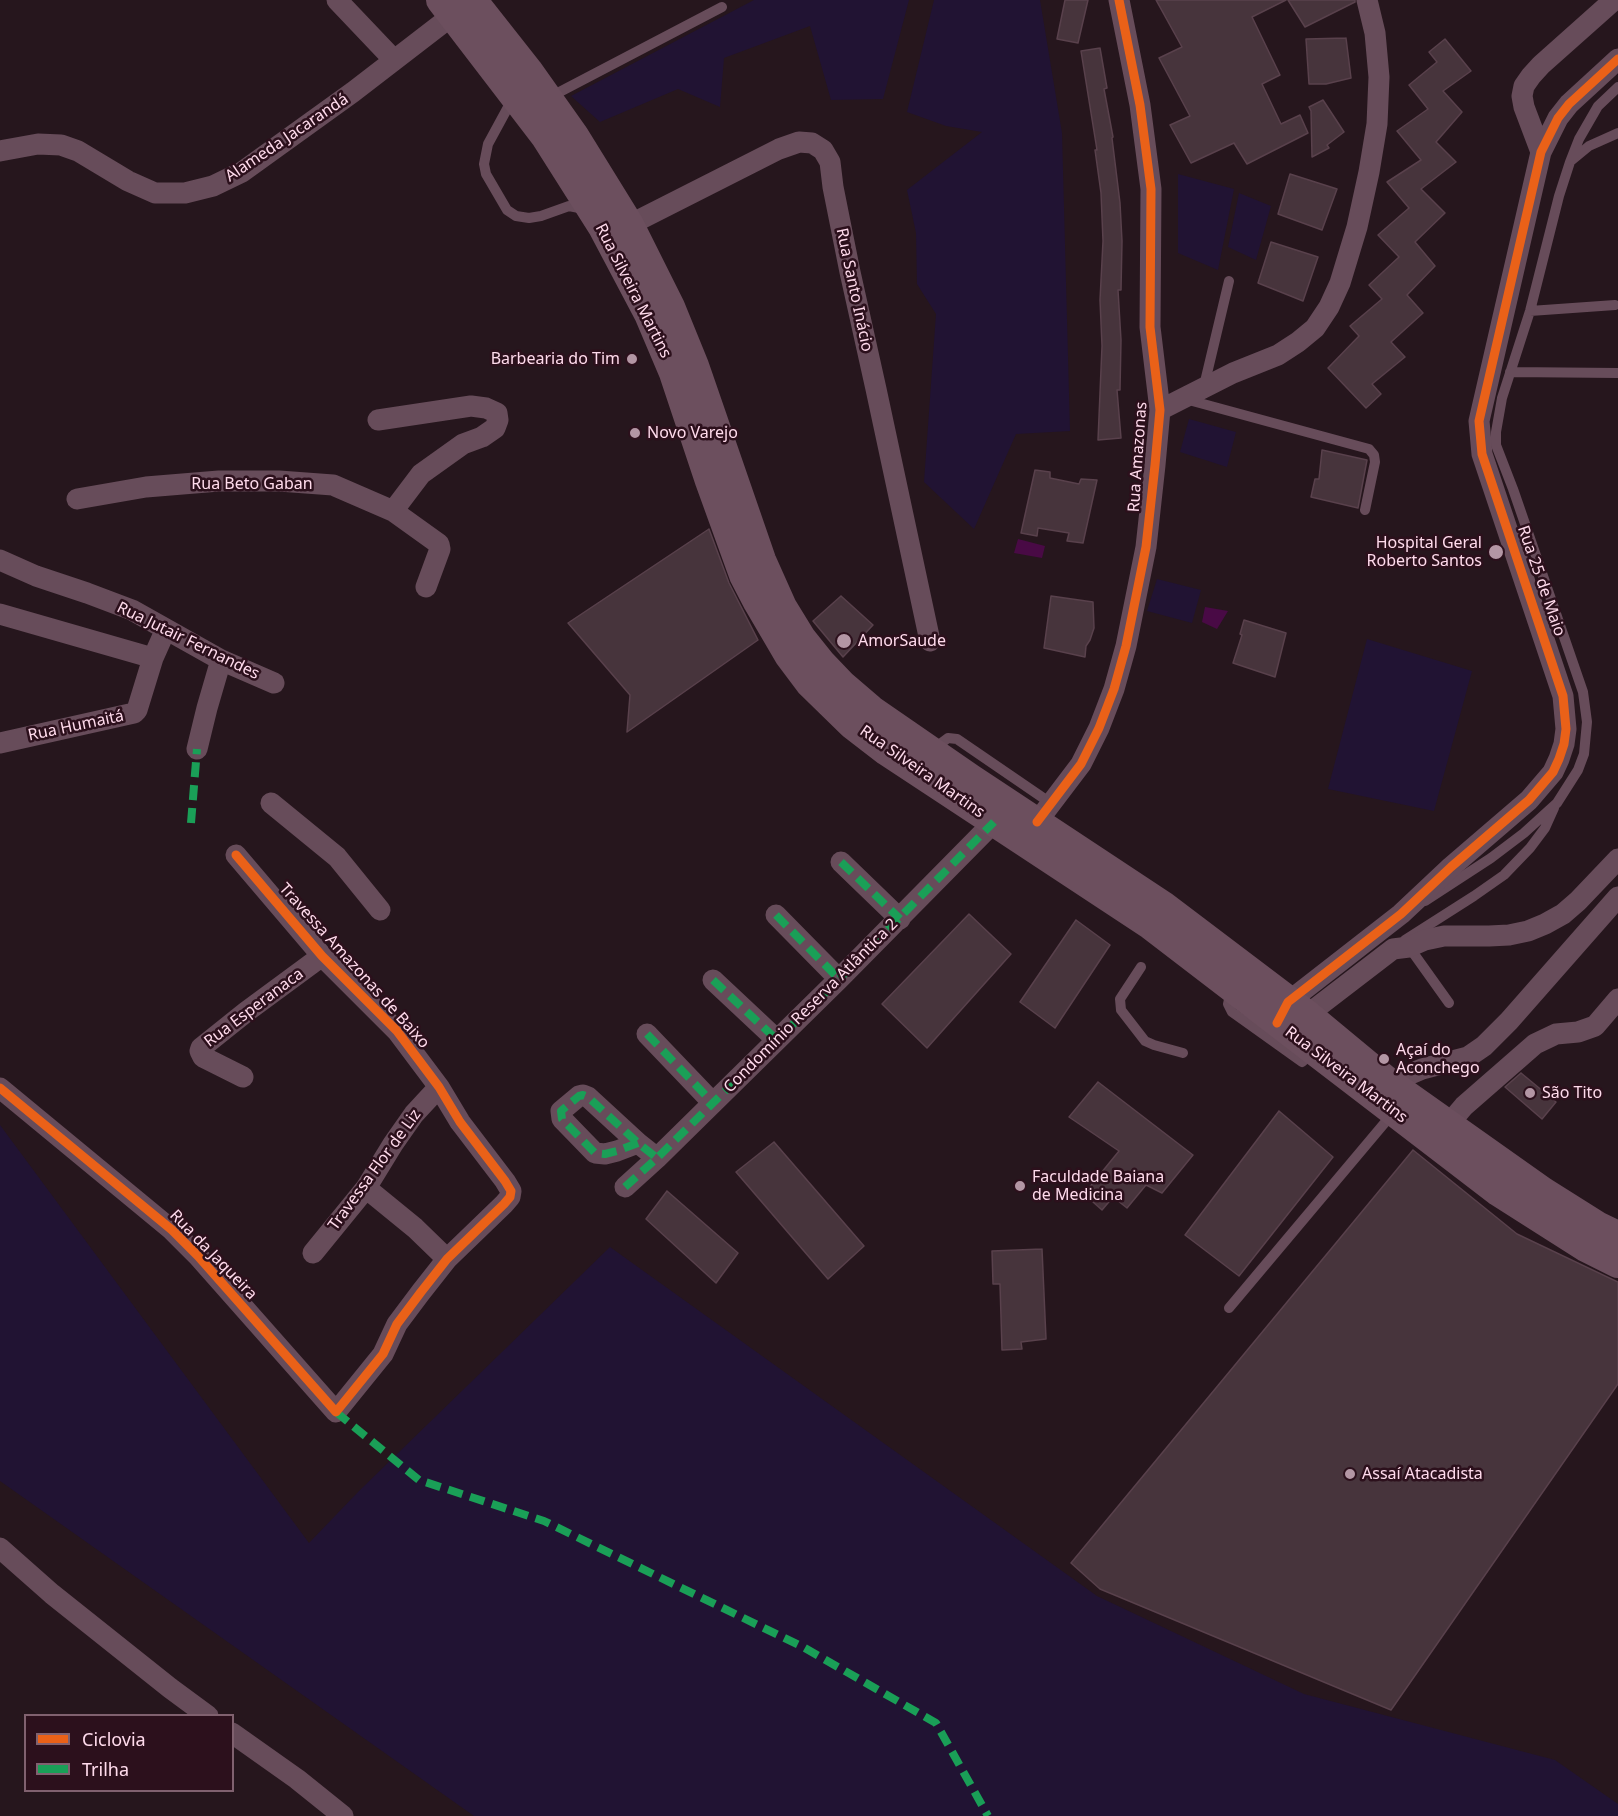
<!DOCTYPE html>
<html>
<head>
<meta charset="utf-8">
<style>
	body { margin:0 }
	#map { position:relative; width:1618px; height:1816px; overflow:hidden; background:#26161d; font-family:"Noto Sans",sans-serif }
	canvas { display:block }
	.legend { position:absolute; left:24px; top:1714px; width:210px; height:78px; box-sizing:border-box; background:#2c101c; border:2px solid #80616f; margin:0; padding:8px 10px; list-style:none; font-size:18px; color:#ffdbec }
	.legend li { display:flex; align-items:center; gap:12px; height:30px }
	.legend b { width:30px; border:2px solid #80616f }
</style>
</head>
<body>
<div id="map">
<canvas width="1618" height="1816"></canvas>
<ul class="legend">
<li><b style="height:8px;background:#ea6118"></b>Ciclovia</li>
<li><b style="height:8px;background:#1a9f57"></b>Trilha</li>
</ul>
</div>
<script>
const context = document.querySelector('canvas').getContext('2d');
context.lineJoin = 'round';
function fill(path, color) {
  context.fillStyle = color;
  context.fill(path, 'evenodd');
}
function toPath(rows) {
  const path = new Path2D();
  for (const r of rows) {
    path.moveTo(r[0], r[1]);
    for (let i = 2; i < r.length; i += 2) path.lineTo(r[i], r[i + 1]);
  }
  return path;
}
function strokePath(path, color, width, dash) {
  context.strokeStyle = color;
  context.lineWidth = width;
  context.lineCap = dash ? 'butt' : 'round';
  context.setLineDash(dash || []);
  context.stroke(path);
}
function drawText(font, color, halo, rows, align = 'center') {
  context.font = font + ' "Noto Sans",sans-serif';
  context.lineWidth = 5;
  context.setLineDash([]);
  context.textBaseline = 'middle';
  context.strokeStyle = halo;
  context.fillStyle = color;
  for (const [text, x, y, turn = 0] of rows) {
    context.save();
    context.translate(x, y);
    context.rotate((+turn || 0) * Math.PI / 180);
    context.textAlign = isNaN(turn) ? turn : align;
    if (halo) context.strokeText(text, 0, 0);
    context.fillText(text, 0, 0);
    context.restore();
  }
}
fill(toPath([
	[754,0,909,0,883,99,831,100,810,26,724,58,720,107,678,89,600,122,571,96],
	[934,0,1040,0,1062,133,1070,431,1016,434,974,529,924,482,936,314,917,284,916,233,907,190,982,132,946,126,907,112],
	[1178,174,1234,189,1218,270,1178,253],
	[1239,193,1271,206,1256,260,1228,247],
	[1189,419,1236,432,1227,467,1180,452],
	[1157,579,1201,590,1192,623,1147,611],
	[1367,639,1472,671,1434,811,1328,789],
	[0,1125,309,1543,359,1491,610,1247,1097,1596,1304,1694,1555,1760,1618,1804,1618,1816,474,1816,0,1481]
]), '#211333');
fill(toPath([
	[1018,539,1045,546,1042,558,1014,553],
	[1205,607,1228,611,1217,629,1202,622]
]), '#490a45');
const building = toPath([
	[1065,0,1088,0,1078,43,1057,39,1065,0],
	[1156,0,1286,0,1252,17,1280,75,1262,84,1281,124,1300,115,1308,133,1247,164,1234,143,1191,163,1170,125,1190,116,1159,58,1182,47,1156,0],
	[1288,0,1355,0,1355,2,1305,27,1288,0],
	[1346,38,1351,78,1326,84,1309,84,1306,39,1346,38],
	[1445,39,1471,71,1443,91,1462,112,1436,142,1456,162,1421,189,1445,213,1415,242,1435,266,1407,295,1423,313,1391,342,1405,357,1372,384,1381,394,1366,408,1328,368,1359,336,1350,326,1382,299,1369,285,1399,257,1378,235,1409,208,1387,182,1421,160,1397,131,1428,109,1409,85,1437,62,1429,52,1445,39],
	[1100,48,1107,88,1104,89,1113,137,1112,138,1120,203,1122,241,1121,290,1118,290,1121,340,1120,390,1117,390,1121,438,1098,440,1102,346,1100,300,1103,241,1101,193,1095,150,1097,150,1081,51,1100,48],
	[1323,100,1344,132,1327,145,1329,148,1312,157,1311,111,1309,107,1323,100],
	[1290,174,1337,189,1322,230,1278,214,1290,174],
	[1271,242,1318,257,1303,301,1258,283,1271,242],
	[1322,450,1367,460,1358,508,1311,497,1315,479,1319,479,1322,450],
	[1035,470,1050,472,1050,478,1079,484,1081,479,1097,480,1083,543,1067,541,1069,533,1038,528,1037,536,1021,533,1035,470],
	[709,529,729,583,758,640,627,732,630,695,568,623,709,529],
	[841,596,873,625,843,657,813,621,841,596],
	[1051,596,1093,602,1094,628,1090,640,1086,646,1085,657,1044,648,1051,596],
	[1244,620,1286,633,1275,677,1233,663,1242,635,1240,634,1244,620],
	[969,914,1011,954,927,1048,882,1004,969,914],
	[1076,920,1110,945,1055,1028,1020,1002,1076,920],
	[1521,1073,1556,1102,1542,1119,1505,1087,1521,1073],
	[1098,1082,1193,1155,1162,1193,1146,1185,1127,1208,1113,1197,1102,1210,1084,1194,1119,1151,1069,1117,1098,1082],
	[1279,1111,1333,1157,1239,1276,1185,1235,1279,1111],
	[774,1142,864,1246,828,1279,736,1172,774,1142],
	[1413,1150,1517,1234,1618,1282,1618,1384,1391,1710,1100,1589,1071,1563,1413,1150],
	[667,1191,738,1253,716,1283,646,1219,667,1191],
	[1042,1249,1046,1339,1021,1342,1022,1349,1002,1350,1000,1284,993,1284,992,1251,1042,1249]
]);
fill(building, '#47343c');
strokePath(building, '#59414c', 1.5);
strokePath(toPath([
	[550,97,722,7],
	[513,98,488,144,484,164,486,174,507,210,516,216,529,218,541,216,569,206,584,209],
	[1572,160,1589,146,1618,133],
	[1530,311,1615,305],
	[1510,372,1618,373],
	[1204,386,1229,281],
	[1185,399,1369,449,1374,455,1375,462,1365,510],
	[932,750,948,738,957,739,1052,804],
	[1425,901,1491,858,1524,833,1557,803,1578,770,1584,754,1587,722,1583,692,1513,489,1496,445,1496,432,1502,398,1530,311,1559,196,1570,162,1579,139,1598,106,1618,87],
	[1405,940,1474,896,1504,875,1530,848,1545,828,1554,808],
	[1409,947,1449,1003],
	[1141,967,1120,999,1121,1010,1145,1041,1154,1045,1183,1053],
	[1231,990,1228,1004,1232,1012,1302,1062,1313,1052],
	[1229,1308,1393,1113]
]), '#674c5a', 10);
strokePath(toPath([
	[337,0,394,60],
	[0,151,38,144,61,145,78,151,128,181,155,193,185,193,213,186,242,172,353,92,453,15],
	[1541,152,1524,107,1522,96,1524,86,1531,76,1541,65,1614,0],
	[629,225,779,149,799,142,812,143,823,150,830,162,833,187,850,272,876,389,930,641],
	[1160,410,1233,373,1278,355,1298,342,1315,328,1329,307,1340,283,1357,227,1369,172,1377,124,1379,77,1375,33,1367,0],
	[378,420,471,406,486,408,497,413,498,420,495,428,482,437,463,444,421,474,393,511],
	[77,499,146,487,219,481,279,481,333,485,393,511,439,544,440,549,426,587],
	[0,560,36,576,87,593,132,610,221,660,274,683],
	[0,614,153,658],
	[0,743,134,713,137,710,153,658,166,629],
	[197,749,207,708,221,660],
	[271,803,337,857,380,910],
	[1037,822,1081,764,1099,728,1114,689,1126,646,1146,547,1155,465,1160,410,1150,327,1151,189,1140,105,1119,0],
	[841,862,900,919],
	[776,915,839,979],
	[713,980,777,1040],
	[1283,1011,1288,1002,1401,914,1451,867,1529,800,1553,772,1559,759,1564,744,1566,729,1563,696,1482,454,1479,421,1541,152,1558,118,1569,104,1618,59],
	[1307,1015,1393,949,1409,947,1425,940,1444,936,1489,936,1509,935,1528,931,1545,924,1563,914,1578,901,1618,859],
	[647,1034,713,1103],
	[243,1077,203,1057,200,1051,201,1048,246,1012,322,956],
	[1389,1083,1422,1069,1468,1057,1484,1046,1509,1021,1618,897],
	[0,1088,172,1230,198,1256,336,1412,383,1354,397,1324,421,1292,447,1259,504,1204,510,1197,511,1191,505,1181,460,1122,439,1087,397,1031,322,956,236,855],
	[1448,1125,1464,1106,1535,1044,1556,1034,1578,1032,1595,1026,1618,999],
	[638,1143,617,1151,605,1154,595,1153,562,1119,561,1111,579,1096,583,1095,588,1097,638,1143,657,1158],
	[625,1187,657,1158,839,979,994,822],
	[366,1188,415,1228,447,1259],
	[313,1253,366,1188,393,1144,414,1114,439,1087],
	[0,1548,52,1594,170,1688,208,1716],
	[232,1733,297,1779,343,1816]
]), '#674c5a', 21);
strokePath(toPath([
	[441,0,546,137,603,227,649,314,674,373,710,481,744,575,758,602,789,655,810,683,852,724,887,751,1151,925,1498,1191,1586,1247,1618,1263],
	[472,0,528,71,574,136,629,225,670,307,694,366,761,560,782,607,801,638,821,663,843,686,871,710,971,779,1163,906,1307,1015,1389,1083,1543,1192,1597,1226,1618,1236]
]), '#6c4f5e', 30);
strokePath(toPath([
	[191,823,197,749],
	[841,862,900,919],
	[776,915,839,979],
	[713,980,777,1040],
	[647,1034,713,1103],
	[638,1143,617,1151,605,1154,595,1153,562,1119,561,1111,579,1096,583,1095,588,1097,638,1143,657,1158],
	[625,1187,657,1158,839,979,994,822],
	[336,1412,419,1480,544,1521,803,1647,936,1723,988,1816]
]), '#1a9f57', 8, [15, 8]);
strokePath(toPath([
	[1037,822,1081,764,1099,728,1114,689,1126,646,1146,547,1155,465,1160,410,1150,327,1151,189,1140,105,1119,0],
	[1277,1023,1288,1002,1401,914,1451,867,1529,800,1553,772,1559,759,1564,744,1566,729,1563,696,1482,454,1479,421,1541,152,1558,118,1569,104,1618,59],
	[0,1088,172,1230,198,1256,336,1412,383,1354,397,1324,421,1292,447,1259,504,1204,510,1197,511,1191,505,1181,460,1122,439,1087,397,1031,322,956,236,855]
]), '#ea6118', 9);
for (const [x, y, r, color] of [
	[632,359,6,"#b396a4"],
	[635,433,6,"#b396a4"],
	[1496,552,8,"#b396a4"],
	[844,641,8,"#b396a4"],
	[1384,1059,6,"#b396a4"],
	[1530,1093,6,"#b396a4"],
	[1020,1186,6,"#b396a4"],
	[1350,1474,6,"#b396a4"]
]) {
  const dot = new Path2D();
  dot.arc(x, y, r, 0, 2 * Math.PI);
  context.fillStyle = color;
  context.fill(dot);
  strokePath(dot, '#2c101c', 2);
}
drawText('16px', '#ffdbec', '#2c101c', [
	["Alameda Jacarandá",287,138,-34],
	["Rua Santo Inácio",854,290,78],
	["Rua Silveira Martins",633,291,63],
	["Rua Amazonas",1138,457,-86],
	["Rua Beto Gaban",252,484],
	["Rua 25 de Maio",1541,581,71],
	["Rua Jutair Fernandes",188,641,26],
	["Rua Humaitá",76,726,-12],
	["Rua Silveira Martins",922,772,35],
	["Travessa Amazonas de Baixo",354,966,48],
	["Condomínio Reserva Atlântica 2",811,1006,-45],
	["Rua Esperanaca",254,1008,-37],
	["Rua Silveira Martins",1346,1075,37],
	["Travessa Flor de Liz",375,1170,-54],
	["Rua da Jaqueira",213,1255,46]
]);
drawText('16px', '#ffdbec', '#2c101c', [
	["Barbearia do Tim",620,359,"right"],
	["Novo Varejo",647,433],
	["Hospital Geral",1482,543,"right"],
	["Roberto Santos",1482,561,"right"],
	["AmorSaude",858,641],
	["Açaí do",1396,1050],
	["Aconchego",1396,1068],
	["São Tito",1542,1093],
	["Faculdade Baiana",1032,1177],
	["de Medicina",1032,1195],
	["Assaí Atacadista",1362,1474]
], 'left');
</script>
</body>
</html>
